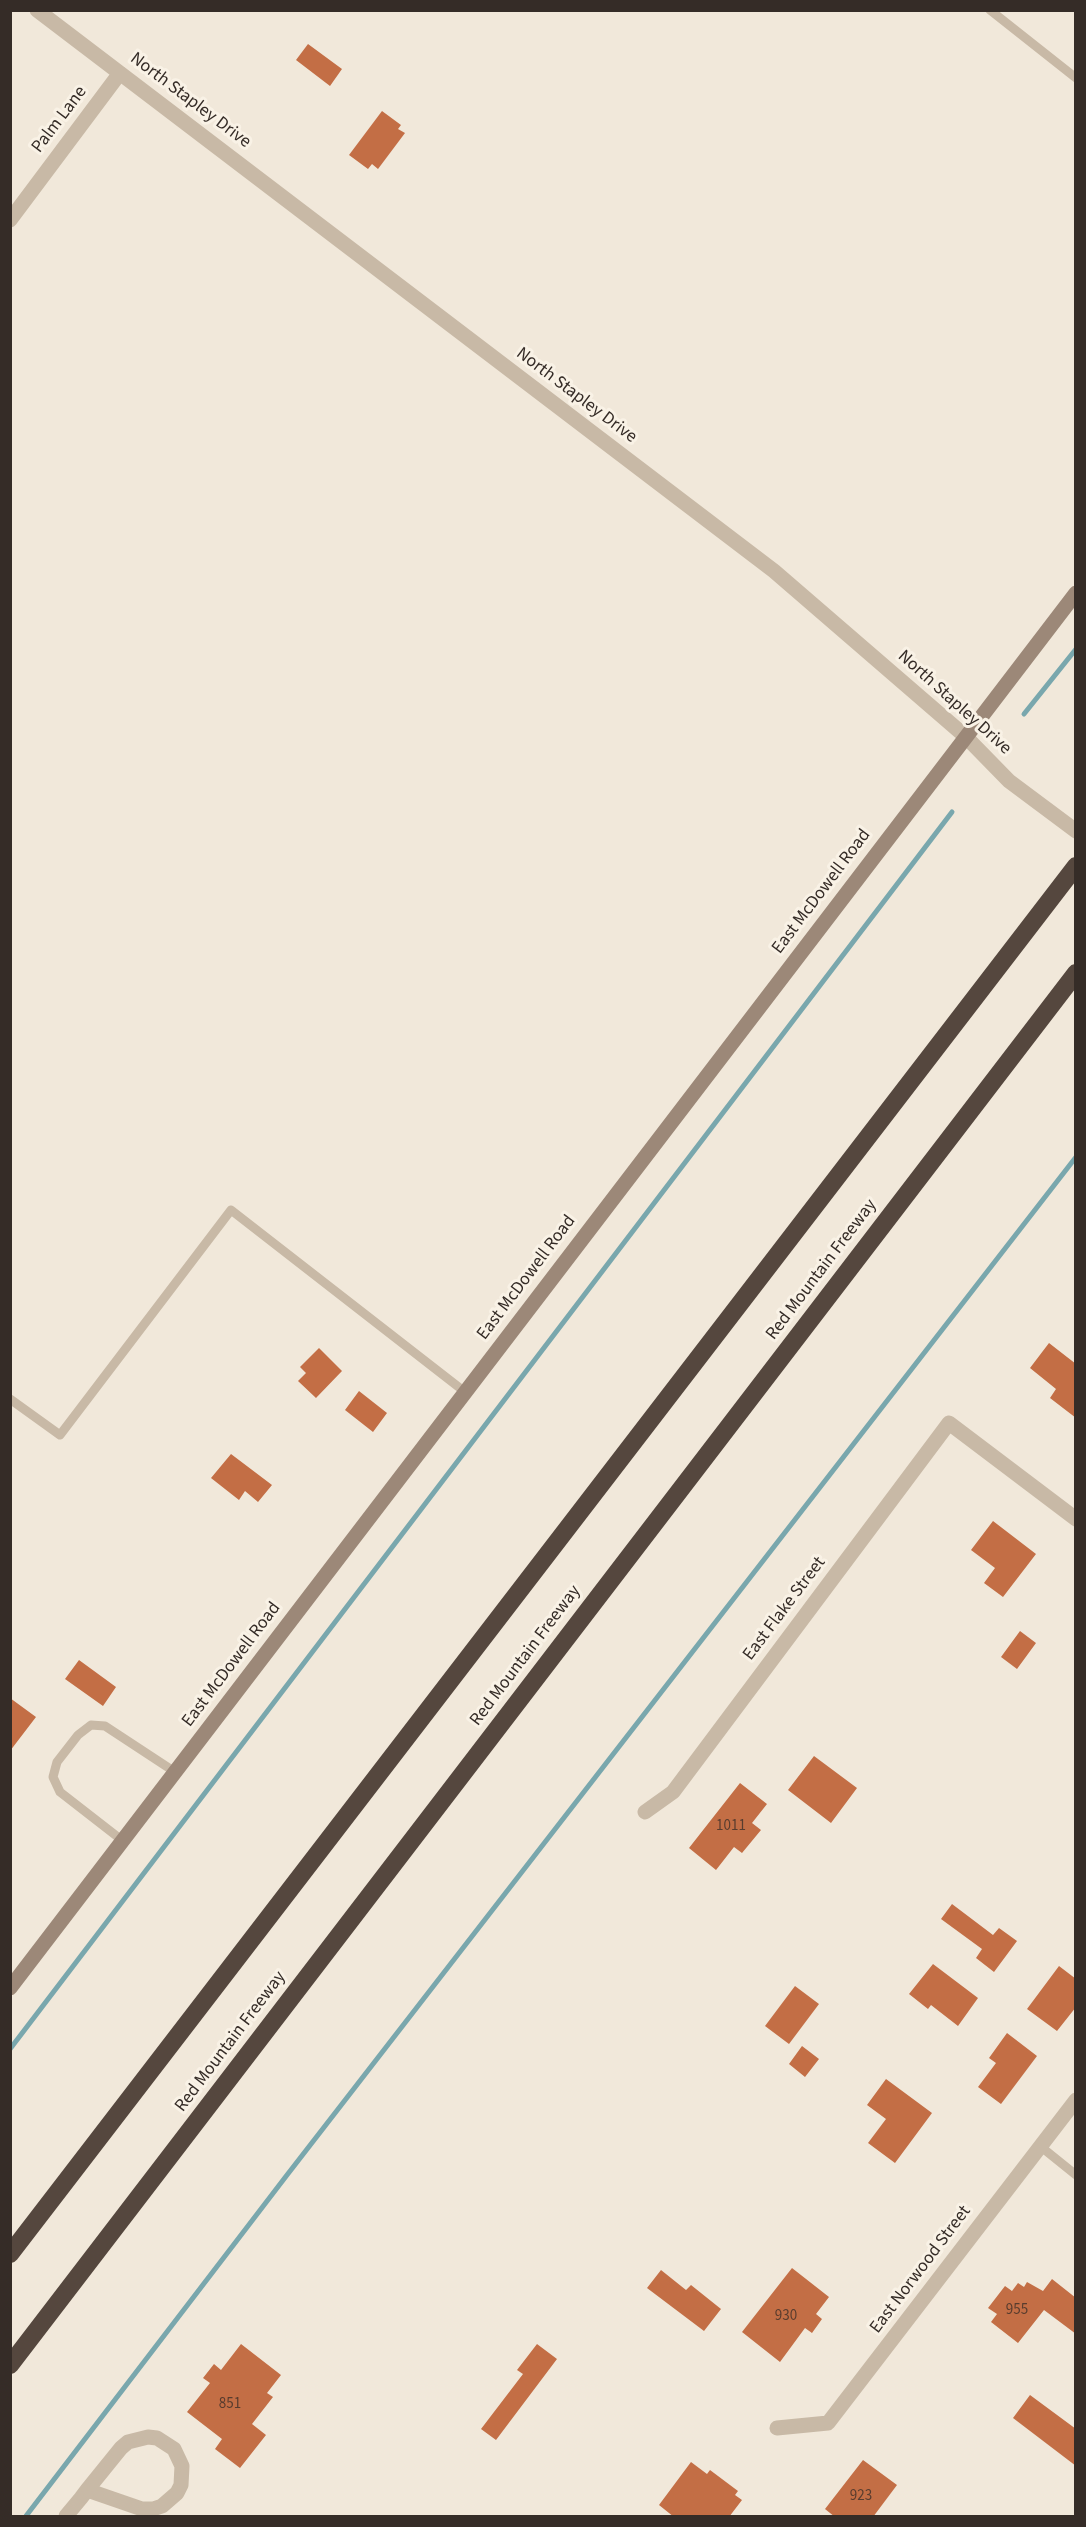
<!DOCTYPE html>
<html>
<head>
<meta charset="utf-8">
<style>
	body { margin:0 }
	#map { position:relative; width:1086px; height:2527px; overflow:hidden; background:#f1e8da; font-family:"Source Sans 3",sans-serif }
	canvas { display:block }
	.frame { position:absolute; inset:0; border:12px solid #352c27; pointer-events:none }
</style>
</head>
<body>
<div id="map">
<canvas width="1086" height="2527"></canvas>
<div class="frame"></div>
</div>
<script>
const context = document.querySelector('canvas').getContext('2d');
context.lineJoin = 'round';
function toPath(rows) {
  const path = new Path2D();
  for (const r of rows) {
    path.moveTo(r[0], r[1]);
    for (let i = 2; i < r.length; i += 2) path.lineTo(r[i], r[i + 1]);
  }
  return path;
}
function strokePath(path, color, width, dash) {
  context.strokeStyle = color;
  context.lineWidth = width;
  context.lineCap = dash ? 'butt' : 'round';
  context.setLineDash(dash || []);
  context.stroke(path);
}
function fill(path, color) {
  context.fillStyle = color;
  context.fill(path, 'evenodd');
}
function drawText(font, color, halo, rows, align = 'center') {
  context.font = font + ' "Source Sans 3",sans-serif';
  context.lineWidth = 6;
  context.setLineDash([]);
  context.textBaseline = 'middle';
  context.strokeStyle = halo;
  context.fillStyle = color;
  for (const [text, x, y, turn = 0] of rows) {
    context.save();
    context.translate(x, y);
    context.rotate((+turn || 0) * Math.PI / 180);
    context.textAlign = isNaN(turn) ? turn : align;
    if (halo) context.strokeText(text, 0, 0);
    context.fillText(text, 0, 0);
    context.restore();
  }
}
strokePath(toPath([
	[1024,714,1076,649],
	[10,2049,952,812],
	[26,2516,287,2175,1076,1157]
]), '#79a7ad', 5);
fill(toPath([
	[308,44,342,69,330,86,296,60],
	[382,111,401,125,398,129,405,133,378,169,372,164,368,169,349,155],
	[1049,1343,1076,1364,1076,1418,1050,1398,1056,1389,1030,1368],
	[319,1348,342,1371,316,1398,298,1381,306,1373,300,1367],
	[359,1391,387,1413,373,1432,345,1410],
	[231,1454,272,1485,258,1502,245,1491,239,1500,211,1478],
	[993,1521,1036,1554,1003,1597,984,1583,995,1568,971,1550],
	[1020,1631,1036,1643,1017,1669,1001,1657],
	[79,1660,116,1687,103,1706,65,1679],
	[10,1698,36,1717,10,1751],
	[814,1756,857,1788,831,1823,788,1790],
	[740,1783,767,1804,752,1823,761,1830,742,1853,734,1847,716,1870,689,1848],
	[952,1904,993,1935,999,1928,1017,1941,994,1972,976,1958,982,1949,941,1919],
	[933,1964,978,1998,958,2026,931,2005,928,2009,909,1994],
	[1059,1966,1076,1979,1076,2007,1057,2031,1027,2009],
	[795,1986,819,2004,789,2044,765,2026],
	[1007,2033,1037,2056,1001,2104,978,2087,996,2063,989,2058],
	[802,2046,819,2059,805,2077,789,2064],
	[886,2079,932,2113,895,2163,868,2143,886,2119,867,2105],
	[792,2268,829,2297,816,2314,822,2319,812,2333,805,2328,780,2362,742,2332],
	[661,2270,686,2290,691,2285,721,2309,704,2331,647,2288],
	[1052,2279,1076,2298,1076,2334,1044,2310,1018,2343,991,2322,997,2314,988,2308,1005,2286,1012,2291,1018,2283,1024,2287,1027,2282,1043,2291],
	[241,2344,281,2375,267,2393,273,2397,252,2424,266,2435,240,2468,215,2449,222,2439,187,2412,210,2383,203,2378,214,2364,221,2370],
	[537,2344,557,2359,496,2440,481,2429,523,2374,517,2370],
	[1030,2395,1076,2429,1076,2466,1013,2418],
	[863,2460,897,2485,873,2517,835,2517,825,2509],
	[691,2462,707,2474,710,2470,738,2491,735,2495,742,2500,729,2517,674,2517,659,2505]
]), '#c36e45');
strokePath(toPath([
	[990,10,1076,78],
	[10,1399,60,1435,231,1210,465,1392],
	[123,1841,60,1792,53,1777,57,1762,78,1735,91,1725,105,1726,175,1772],
	[1040,2146,1076,2175]
]), '#c8b9a6', 9);
strokePath(toPath([
	[37,10,774,571,965,736,1009,781,1076,831],
	[10,220,120,73],
	[645,1812,673,1792,949,1423,1076,1519],
	[777,2428,828,2423,1076,2100],
	[66,2516,81,2498,87,2490,121,2448,128,2442,148,2437,157,2438,174,2449,182,2466,181,2485,177,2493,162,2506,153,2509,142,2509,87,2490]
]), '#c8b9a6', 15);
strokePath(toPath([
	[10,1988,1076,593]
]), '#9c8878', 15);
strokePath(toPath([
	[10,2254,1076,866],
	[10,2365,1076,973]
]), '#55473e', 18);
drawText('15px', '#583c2e', null, [
	["1011",731,1827],
	["955",1017,2311],
	["930",786,2317],
	["851",230,2405],
	["923",861,2497]
]);
drawText('18px', '#352c27', '#f9f2e6', [
	["North Stapley Drive",190,101,37],
	["Palm Lane",60,120,-53],
	["North Stapley Drive",576,396,37],
	["North Stapley Drive",954,703,42],
	["East McDowell Road",822,892,-53],
	["Red Mountain Freeway",822,1270,-53],
	["East McDowell Road",527,1278,-53],
	["East Flake Street",785,1609,-53],
	["Red Mountain Freeway",526,1656,-53],
	["East McDowell Road",232,1665,-53],
	["Red Mountain Freeway",231,2042,-53],
	["East Norwood Street",921,2270,-53]
]);
</script>
</body>
</html>
